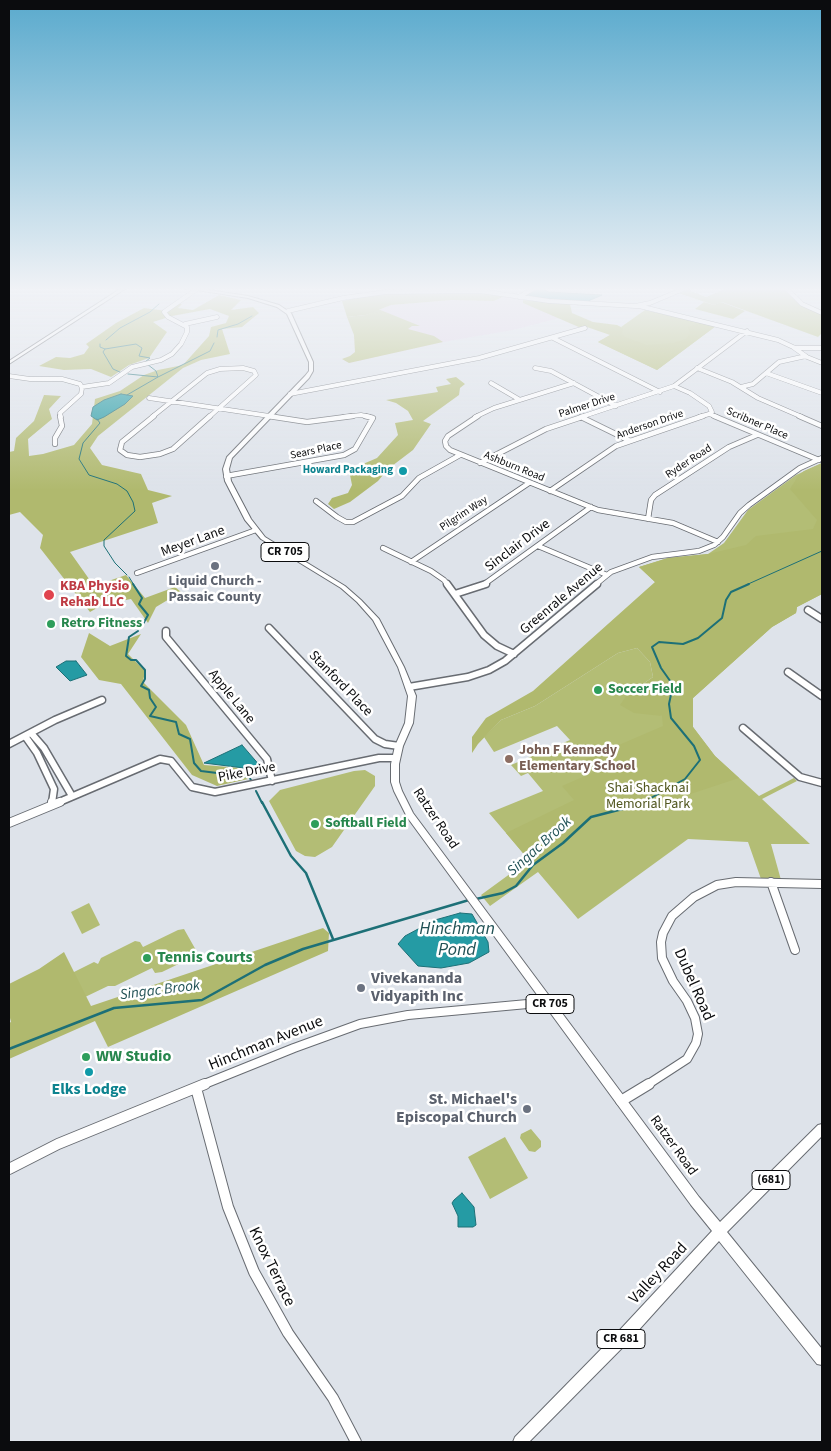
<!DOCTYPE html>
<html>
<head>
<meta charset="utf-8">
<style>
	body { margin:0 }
	#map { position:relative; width:831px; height:1451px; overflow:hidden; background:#dee3ea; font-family:"Source Sans 3",sans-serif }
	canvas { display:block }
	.frame { position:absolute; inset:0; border:10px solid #0b0c0e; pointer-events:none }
</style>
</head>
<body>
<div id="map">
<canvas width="831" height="1451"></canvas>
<div class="frame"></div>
</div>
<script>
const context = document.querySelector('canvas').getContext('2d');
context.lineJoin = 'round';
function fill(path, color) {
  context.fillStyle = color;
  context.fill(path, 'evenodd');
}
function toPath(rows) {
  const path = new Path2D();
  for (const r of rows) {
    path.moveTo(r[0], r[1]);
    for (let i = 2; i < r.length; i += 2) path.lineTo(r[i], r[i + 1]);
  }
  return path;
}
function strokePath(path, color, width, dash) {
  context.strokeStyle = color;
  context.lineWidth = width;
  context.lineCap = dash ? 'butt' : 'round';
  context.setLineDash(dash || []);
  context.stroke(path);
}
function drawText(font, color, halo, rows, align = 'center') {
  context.font = font + ' "Source Sans 3",sans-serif';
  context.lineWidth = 5;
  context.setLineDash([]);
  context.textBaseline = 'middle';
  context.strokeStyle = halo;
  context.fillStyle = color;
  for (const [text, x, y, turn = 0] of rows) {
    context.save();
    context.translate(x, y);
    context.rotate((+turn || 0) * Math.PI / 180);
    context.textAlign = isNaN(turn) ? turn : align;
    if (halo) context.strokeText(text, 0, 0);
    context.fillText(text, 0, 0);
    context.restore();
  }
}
fill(toPath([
	[505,296,523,300,523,303,560,318,513,330,443,342,349,363,342,359,350,356,355,352,354,335,347,317,366,315,391,305,452,300,494,301]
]), '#e1d3e7');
fill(toPath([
	[730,287,783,287,799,303,822,313,822,333,818,337,722,302,714,305,678,293,686,289,706,297],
	[378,309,420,326,412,326,408,329,434,336,443,342,349,363,342,359,350,356,355,352,354,335,347,317,366,315],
	[645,310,716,326,657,370,598,342,622,328,621,327],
	[822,463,822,594,797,607,796,613,772,627,693,698,693,727,715,756,759,796,794,778,797,781,762,799,810,844,771,844,781,880,761,879,748,842,688,839,578,919,538,872,490,906,481,895,529,860,489,813,543,791,528,773,521,776,511,765,570,740,557,726,494,752,484,737,501,720,535,706,618,653,637,648,650,662,653,677,627,695,662,716,655,582,639,567,668,558,708,554,724,543,748,510,796,475],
	[365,770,375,776,375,786,332,847,315,857,305,856,296,851,269,801,280,790,354,771],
	[89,903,100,925,82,934,71,912],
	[184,929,197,952,193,957,162,972,155,973,152,968,115,986,108,986,83,998,72,973,94,962,98,964,101,958,135,941,140,942,143,947,178,930],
	[531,1129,541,1141,541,1147,535,1152,529,1151,520,1138,521,1134],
	[505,1137,528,1178,490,1199,468,1157]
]), '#b3bd75');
fill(toPath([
	[481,293,505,296,494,301,452,300,391,305,366,315,347,317,342,301,379,294],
	[219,295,241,300,231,310,253,307,259,313,242,327,222,329,230,354,201,360,183,368,98,436,90,448,102,465,141,474,148,490,172,496,152,503,158,523,70,552,94,586,126,575,145,598,175,587,181,592,156,607,148,623,131,599,104,604,90,612,40,548,43,535,20,512,9,515,9,452,14,451,16,438,34,421,44,395,61,396,49,409,52,419,28,439,29,456,43,454,74,445,92,424,95,399,120,391,144,375,158,370,183,365,209,336,211,327,226,323,229,316,210,309,172,316,153,322,167,332,149,358,129,365,111,377,91,369,64,370,39,366,56,357,70,358,84,354,89,347,86,344,116,323,144,308,167,311,178,304,182,304,178,308,193,310],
	[523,300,570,304,572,313,593,322,617,325,623,328,622,334,625,337,647,345,673,343,686,339,690,333,688,327,700,323,716,326,657,370,598,342,610,335,587,327,581,328,523,303],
	[704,302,714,305,721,302,745,311,733,319,695,309],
	[456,377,465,384,460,388,459,395,423,421,431,424,413,450,388,469,378,481,350,502,334,509,328,504,332,498,348,493,352,485,349,470,377,458,398,435,395,423,413,420,408,411,396,403,386,400,438,392,436,387,451,384,446,379],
	[822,463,822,594,797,607,796,613,772,627,693,698,693,727,715,756,739,778,654,806,638,805,591,817,563,843,533,865,506,833,574,800,562,786,594,772,584,760,663,726,662,716,634,713,620,705,627,695,653,677,650,662,637,648,618,653,535,706,501,720,478,744,472,753,472,737,486,718,533,691,655,582,639,567,668,558,708,554,746,545,756,536,813,529,817,520,790,489,798,476,804,471],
	[89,633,110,646,141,634,128,654,145,671,143,682,186,725,204,765,241,768,248,779,217,786,192,775,121,684,99,680,81,657],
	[323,928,329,933,328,951,108,1047,95,1021,9,1059,9,1023,11,1022,9,1014,9,984,39,969,64,952,91,1006]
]), '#b0b96e');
const water = toPath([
	[538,288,549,292,602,295,586,302,549,299,527,295,538,288],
	[121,394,133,396,125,404,104,417,97,420,91,416,93,407,104,400,121,394],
	[76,661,87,675,70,681,56,667,66,661,76,661],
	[242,745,261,767,260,770,204,763,242,745],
	[460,913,472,914,488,942,489,952,469,963,441,968,418,966,398,944,405,936,435,920,460,913],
	[462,1193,474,1207,476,1225,473,1227,458,1227,458,1216,452,1203,454,1200,462,1193]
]);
fill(water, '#259ba4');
strokePath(water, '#1d7077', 1);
strokePath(toPath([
	[217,337,218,330,238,324,252,316],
	[106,340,120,328,150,312,159,304],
	[100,344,100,347,105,349,136,344,142,348,139,356,150,358,145,362],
	[105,349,103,352,113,369,122,373],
	[128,374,158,377,210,351,214,343],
	[127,395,158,377,156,371,147,364],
	[97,419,100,423,83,443,79,459,89,475,117,484,127,491,133,502,135,511,104,540,104,546,115,563,127,575],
	[129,577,134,585],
	[746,585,822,551]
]), '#1d7077', 1);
strokePath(toPath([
	[133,584,142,598,139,604,148,615,143,624],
	[138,631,129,637,126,656,131,660,136,660,145,670,145,679,141,686,149,690,150,698,156,707,150,716,176,722,179,734,190,739,194,763,201,771,249,777,251,780],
	[256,791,262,803],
	[642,803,685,779,700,760,694,746,671,718,669,704,673,685,661,668,652,647,659,642,683,644,698,638,722,618,726,600,731,592,749,584]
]), '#1d7077', 2);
strokePath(toPath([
	[262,802,291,856,306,873,333,939],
	[476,899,503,893,516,886,533,865,563,843,591,817,638,805,644,802],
	[9,1049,114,1008,202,1000,265,965,303,949,469,900]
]), '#1d7077', 2.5);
const minorFar4 = toPath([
	[785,287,802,304,822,313],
	[519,297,536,287],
	[639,306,778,340,793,347,807,357,822,363],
	[288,311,343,298,386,292,480,291,549,301,635,306,650,303,688,287],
	[185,324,217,317],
	[553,338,660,392],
	[795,348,822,348],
	[535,368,551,371,616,406],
	[697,368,732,382,758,398,802,417],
	[766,373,822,393],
	[9,376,30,379,62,379,80,384,82,388,81,394,60,413,61,417],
	[491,383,520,400],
	[674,386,690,393,709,406,712,412,709,414],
	[82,387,109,383,132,367,161,360,172,354,181,344,187,332,187,327,168,317,164,312,197,289],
	[741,387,753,384,779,362,806,356],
	[290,394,479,358,585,328],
	[149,398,276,417],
	[709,414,717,417],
	[152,417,207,373,220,369,243,368,254,371,256,375,209,417],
	[343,417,361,415,370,417],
	[475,417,494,408,574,383],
	[581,417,674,386,747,331],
	[699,417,709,414]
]);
const minorFar3 = toPath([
	[154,416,122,442,120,450,127,455,140,457,160,454,173,449,210,416],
	[268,416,307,422,353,416],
	[478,416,448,436,445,441,446,446,450,450,598,510,673,523,718,542],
	[714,416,819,460],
	[799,416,822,426],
	[581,417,630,441],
	[55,444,55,438,62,426,60,416],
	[480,463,546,429,585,416],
	[226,476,344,455,355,449,373,418,365,416],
	[550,491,616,446,703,416],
	[316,501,337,517,346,522,353,522,402,496,419,478,460,455],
	[648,519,651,500,655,495,729,447,757,435],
	[538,546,607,575],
	[383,548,431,571,444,580,448,585],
	[411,562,529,483],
	[137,573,256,530],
	[483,585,591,507],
	[595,585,611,572,652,557,699,551,714,545,723,537,740,513,749,505,800,468,822,458]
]);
const minorFar2 = toPath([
	[447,584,484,635,497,646,514,654],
	[455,594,486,584],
	[808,610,822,619],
	[269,628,375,739,385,744,399,746],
	[166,631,166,637,267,759,272,781],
	[788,672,822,696],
	[409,687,468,677,489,670,505,661,597,584],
	[743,728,800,777,822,783],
	[31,733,44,748,72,796],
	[25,736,37,753,54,789,52,803],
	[9,744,55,720,102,700],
	[57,803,160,759,171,761,192,787,215,792,379,758,395,758]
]);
const minorFar1 = toPath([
	[52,805,52,802],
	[9,823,60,802],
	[771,882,795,950],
	[202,1085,294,1048,360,1024,408,1015,549,1002],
	[647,1085,687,1059,696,1043,698,1034,695,1018,687,1001,673,981,662,958,661,942,663,933,672,916,694,897,717,885,736,882,822,884]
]);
const minor = toPath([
	[196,1088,228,1207,254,1272,288,1333,333,1398,356,1442],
	[621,1101,649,1084],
	[9,1169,58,1144,205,1084]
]);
const major = toPath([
	[123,287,128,287,9,364,9,361,123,287],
	[177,287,189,287,248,296,279,305,291,313,313,362,313,371,309,378,232,458,229,469,231,481,251,519,265,537,345,586,361,600,379,619,404,667,416,696,413,723,403,746,399,764,399,782,402,791,413,813,699,1197,720,1222,818,1125,822,1124,822,1136,727,1232,822,1349,822,1365,817,1364,719,1241,627,1343,529,1442,513,1442,515,1437,617,1333,712,1231,691,1205,407,817,394,791,391,782,391,764,395,746,405,723,408,696,398,667,373,620,357,602,341,588,261,539,245,520,225,481,223,469,227,457,305,376,309,371,309,362,287,314,277,307,248,298,177,287]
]);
strokePath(minorFar4, '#686c72', 5);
strokePath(minorFar3, '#686c72', 6);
strokePath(minorFar2, '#686c72', 9);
strokePath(minorFar1, '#686c72', 10);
strokePath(minor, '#686c72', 12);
strokePath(major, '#686c72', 2);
strokePath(minorFar4, '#fff', 4);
strokePath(minorFar3, '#fff', 4.5);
strokePath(minorFar2, '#fff', 6);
strokePath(minorFar1, '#fff', 8);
strokePath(minor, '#fff', 10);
fill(major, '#fff');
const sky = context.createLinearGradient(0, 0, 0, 490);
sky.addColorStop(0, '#5aaacd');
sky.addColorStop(0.59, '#f0f2f6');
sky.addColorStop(1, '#f0f2f600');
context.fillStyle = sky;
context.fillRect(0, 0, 831, 490);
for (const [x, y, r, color] of [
	[403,471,5,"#0f9aa8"],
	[215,566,5,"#6b7280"],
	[49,595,6,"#e0444e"],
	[51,624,5,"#2e9e5b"],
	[598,690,5,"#2e9e5b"],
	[509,759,5,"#8d6e63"],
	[315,824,5,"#2e9e5b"],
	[147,958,5,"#2e9e5b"],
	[361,988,5,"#6b7280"],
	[86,1057,5,"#2e9e5b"],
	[89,1072,5,"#0f9aa8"],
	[527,1109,5,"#6b7280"]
]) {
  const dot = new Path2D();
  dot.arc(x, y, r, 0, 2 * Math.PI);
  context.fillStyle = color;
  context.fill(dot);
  strokePath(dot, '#fff', 2);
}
drawText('11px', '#0b0c0e', '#fff', [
	["Palmer Drive",587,406,-18],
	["Scribner Place",757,424,23],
	["Anderson Drive",650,425,-19],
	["Sears Place",316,451,-12],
	["Ryder Road",689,462,-33],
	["Ashburn Road",514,467,22],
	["Pilgrim Way",464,514,-33]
]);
drawText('bold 11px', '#0d838f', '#fff', [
	["Howard Packaging",393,471]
], 'right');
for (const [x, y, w] of [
	[285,552,48],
	[550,1004,48],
	[771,1180,38],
	[621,1339,48]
]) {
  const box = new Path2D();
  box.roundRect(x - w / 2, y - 9.5, w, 19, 4);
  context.fillStyle = '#fff';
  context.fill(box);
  strokePath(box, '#0b0c0e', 1);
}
drawText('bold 12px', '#0b0c0e', null, [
	["CR 705",285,552],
	["CR 705",550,1004],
	["(681)",771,1180],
	["CR 681",621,1339]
]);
drawText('14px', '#0b0c0e', '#fff', [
	["Meyer Lane",193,542,-20],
	["Sinclair Drive",518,546,-37],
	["Greenrale Avenue",562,599,-40],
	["Stanford Place",340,684,46],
	["Apple Lane",231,697,51],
	["Pike Drive",247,773,-11],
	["Ratzer Road",435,819,56],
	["Ratzer Road",673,1146,54]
]);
drawText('bold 14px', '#5b616d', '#fff', [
	["Liquid Church -",215,582],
	["Passaic County",215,598]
]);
drawText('bold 14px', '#be3a42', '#fff', [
	["KBA Physio",60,587],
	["Rehab LLC",60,603]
], 'left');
drawText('bold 14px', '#27864d', '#fff', [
	["Retro Fitness",61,624],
	["Soccer Field",608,690],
	["Softball Field",325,824]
], 'left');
drawText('bold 14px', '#785e54', '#fff', [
	["John F Kennedy",519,751],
	["Elementary School",519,767]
], 'left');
drawText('14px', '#51561f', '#fff', [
	["Shai Shacknai",648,789],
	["Memorial Park",648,805]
]);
drawText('italic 15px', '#225256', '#fff', [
	["Singac Brook",540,847,-42],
	["Singac Brook",160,991,-7]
]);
drawText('bold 16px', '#27864d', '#fff', [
	["Tennis Courts",157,958],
	["WW Studio",96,1057]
], 'left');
drawText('bold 16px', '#5b616d', '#fff', [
	["Vivekananda",371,979],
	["Vidyapith Inc",371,997],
	["St. Michael's",517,1100,"right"],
	["Episcopal Church",517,1118,"right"]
], 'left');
drawText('16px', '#0b0c0e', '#fff', [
	["Dubel Road",693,985,66],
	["Hinchman Avenue",266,1044,-22],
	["Knox Terrace",271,1267,64],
	["Valley Road",659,1274,-47]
]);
drawText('bold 16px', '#0d838f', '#fff', [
	["Elks Lodge",89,1090]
]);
drawText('italic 18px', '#225256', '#fff', [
	["Hinchman",457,930],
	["Pond",457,951]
]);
</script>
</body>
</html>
